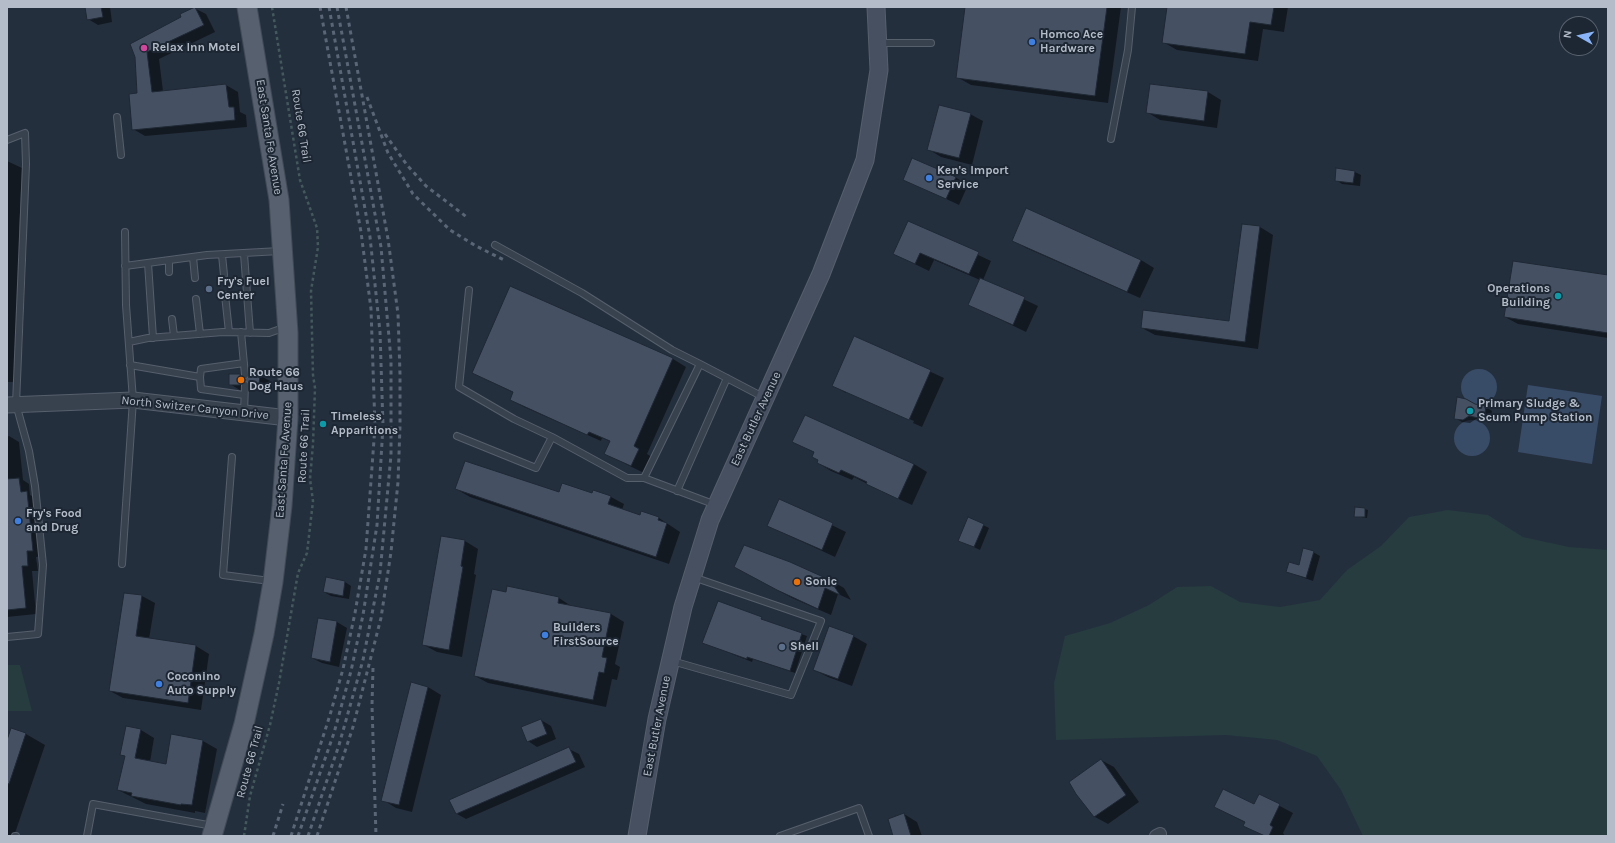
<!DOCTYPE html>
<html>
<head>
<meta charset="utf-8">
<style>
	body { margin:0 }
	#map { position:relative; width:1615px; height:843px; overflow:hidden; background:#242f3e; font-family:Karla,sans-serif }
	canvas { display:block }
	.frame { position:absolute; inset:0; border:8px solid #b4bcc9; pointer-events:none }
	.north { position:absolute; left:1559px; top:16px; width:40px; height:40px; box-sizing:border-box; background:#1d2633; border:1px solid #59626f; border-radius:50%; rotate:278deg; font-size:11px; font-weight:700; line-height:16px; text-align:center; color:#b4bcc9 }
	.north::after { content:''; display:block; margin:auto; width:14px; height:18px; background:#8ab4f8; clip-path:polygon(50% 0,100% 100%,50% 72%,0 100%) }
</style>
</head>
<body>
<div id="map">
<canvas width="1615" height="843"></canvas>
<div class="frame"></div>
<div class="north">N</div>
</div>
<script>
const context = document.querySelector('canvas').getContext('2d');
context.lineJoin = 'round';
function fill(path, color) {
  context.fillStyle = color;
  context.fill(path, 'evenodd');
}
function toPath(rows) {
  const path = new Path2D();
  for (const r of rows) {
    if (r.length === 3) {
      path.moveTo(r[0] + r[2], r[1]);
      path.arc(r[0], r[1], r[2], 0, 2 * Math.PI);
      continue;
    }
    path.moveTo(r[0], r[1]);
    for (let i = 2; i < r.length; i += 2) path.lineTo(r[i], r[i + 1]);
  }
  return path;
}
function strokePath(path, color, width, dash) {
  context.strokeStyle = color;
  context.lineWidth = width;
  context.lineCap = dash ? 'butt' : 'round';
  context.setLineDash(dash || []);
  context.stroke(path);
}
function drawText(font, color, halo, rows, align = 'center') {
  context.font = font + ' Karla,sans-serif';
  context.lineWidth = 4;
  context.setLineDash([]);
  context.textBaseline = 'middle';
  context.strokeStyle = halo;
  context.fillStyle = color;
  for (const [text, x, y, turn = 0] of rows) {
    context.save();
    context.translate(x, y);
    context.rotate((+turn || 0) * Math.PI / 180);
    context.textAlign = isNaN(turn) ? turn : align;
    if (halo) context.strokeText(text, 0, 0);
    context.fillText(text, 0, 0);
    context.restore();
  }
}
fill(toPath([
	[1448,510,1488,515,1523,537,1569,547,1608,550,1608,836,1363,836,1341,790,1317,756,1277,740,1226,735,1056,740,1054,683,1065,636,1110,623,1149,605,1177,587,1211,586,1240,602,1280,607,1320,600,1347,570,1381,546,1409,517],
	[7,665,20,665,32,711,7,711]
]), '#263c3f');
fill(toPath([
	[1479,387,18],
	[1528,385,1602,396,1592,464,1518,452],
	[1472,438,18]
]), '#394c67');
fill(toPath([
	[86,7,110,7,112,22,98,25,88,19],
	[966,7,1121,7,1108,103,971,85,957,77],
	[1168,7,1288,7,1284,32,1263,29,1258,61,1177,50,1163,42],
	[194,8,206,14,215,32,159,59,163,91,226,85,238,92,240,112,246,115,247,127,145,136,133,129,138,94,136,57],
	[1208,92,1221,100,1217,128,1160,120,1147,112],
	[970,114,983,121,972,165,941,157,928,149],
	[7,161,22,168,19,234,27,239,22,354,16,354,14,382,7,382],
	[1355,172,1361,175,1360,186,1342,184,1336,180],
	[955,177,968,185,959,205,904,179],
	[908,222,991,261,983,280,1038,306,1026,332,970,305,980,280,934,260,929,271,894,254],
	[1260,227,1273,235,1258,349,1155,335,1142,328,1230,323],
	[1013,240,1141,260,1154,268,1140,298,1026,248],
	[1608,276,1608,338,1518,324,1505,317],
	[511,287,673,359,686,367,647,454,652,457,644,473,605,454,611,442,602,438,601,441,524,407,511,400,514,393,473,373],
	[855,337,944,378,922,427,913,423,914,421,846,391,846,393,833,386],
	[240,375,247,379,259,375,272,382,272,392,264,392,257,388,254,392,243,392,230,384],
	[1475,406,1486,407,1492,411,1490,422,1476,419,1470,423,1462,422,1455,418],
	[9,436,19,442,23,480,29,484,30,495,36,498,42,556,36,557,38,571,32,571,36,614,7,617,7,437],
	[794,442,914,464,927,472,912,505,881,491,854,477,852,480,831,471,818,463,819,460,815,453],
	[456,489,593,494,594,491,611,497,624,504,622,510,640,516,659,518,680,532,669,564,470,497],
	[780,500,846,532,835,557,768,526],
	[1365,509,1368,510,1367,518,1355,516],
	[983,525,989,528,980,550,959,540],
	[442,537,465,541,478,549,474,574,476,575,462,657,437,652,424,645],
	[1313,552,1320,556,1313,581,1287,572,1299,566],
	[748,574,830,580,844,588,851,600,838,594,831,615,792,598],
	[327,579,345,582,351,586,349,599,331,596,324,592],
	[507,593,559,598,571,606,611,614,624,622,615,664,620,667,617,680,612,679,606,707,488,683,475,676],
	[125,594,142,596,155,603,149,639,196,646,209,654,201,710,123,698,110,691],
	[761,618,766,622,807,636,795,673,753,659,752,662,704,643],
	[319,619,337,622,347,628,339,667,322,663,312,658],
	[853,636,867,644,852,686,828,677,814,670],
	[428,687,441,695,412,812,396,808,383,800],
	[541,720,551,726,556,739,537,747,528,741],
	[141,730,154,738,150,762,167,765,172,735,203,741,217,749,205,813,195,811,195,813,146,804,118,790,126,757,121,754],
	[26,734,45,745,14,836,7,836,7,743],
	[569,749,579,754,585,767,466,819,457,814],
	[1101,760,1114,767,1139,802,1108,824,1095,817,1077,793],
	[1259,795,1293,813,1283,833,1285,836,1264,836,1245,825,1246,823,1215,807,1255,805],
	[904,814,917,822,922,836,894,836]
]), '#0007');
const building = toPath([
	[85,7,101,7,103,17,87,20,85,7],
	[195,7,204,25,147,52,152,92,226,84,229,107,234,107,235,120,132,130,129,94,137,93,135,57,130,44,181,17,180,14,195,7],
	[965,7,1107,7,1095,96,956,78,965,7],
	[1167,7,1274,7,1271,25,1250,22,1245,54,1162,43,1167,7],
	[1150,84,1208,91,1204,121,1146,113,1150,84],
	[939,105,971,113,959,158,927,150,939,105],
	[912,158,956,177,946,199,903,180,912,158],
	[1336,168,1355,171,1353,183,1335,181,1336,168],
	[1026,208,1141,260,1127,292,1012,241,1026,208],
	[908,221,979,252,969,274,920,253,915,264,893,254,908,221],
	[1242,224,1260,226,1245,342,1141,328,1143,310,1229,321,1242,224],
	[1513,261,1608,275,1608,333,1504,317,1513,261],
	[980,278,1025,297,1013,325,968,305,980,278],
	[510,286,673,358,634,446,639,449,631,466,604,454,610,441,589,432,587,435,510,400,513,392,472,373,510,286],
	[854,336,931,370,909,420,832,386,854,336],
	[229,374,240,374,242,378,245,379,249,377,249,374,260,374,259,385,249,385,245,381,240,385,229,385,229,374],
	[1457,397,1466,399,1475,404,1486,406,1484,419,1469,416,1463,420,1454,419,1457,397],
	[805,415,914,464,898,499,866,484,867,482,841,470,839,473,817,463,818,460,812,457,814,452,792,442,805,415],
	[465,461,559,492,562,483,592,493,593,490,611,496,608,504,640,515,641,511,659,517,658,520,667,523,656,557,455,489,465,461],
	[19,478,21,492,27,491,33,551,27,551,28,566,22,566,26,608,7,610,7,479,19,478],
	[779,499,833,523,822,550,767,526,779,499],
	[1355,507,1365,508,1365,517,1354,517,1355,507],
	[968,517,984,524,974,547,958,541,968,517],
	[441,536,465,540,461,566,463,567,449,650,422,645,441,536],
	[744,545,790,562,830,580,840,595,825,588,818,609,777,590,734,567,744,545],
	[1303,548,1314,551,1306,578,1286,572,1289,562,1299,565,1303,548],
	[326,577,345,581,343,596,323,592,326,577],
	[507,586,559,597,558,603,611,613,602,657,607,658,604,673,599,672,593,700,474,676,492,589,506,592,507,586],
	[124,593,142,595,136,636,196,645,188,703,109,691,124,593],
	[718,601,762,617,761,619,802,633,790,671,747,657,747,659,702,643,718,601],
	[318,618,337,621,330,662,311,658,318,618],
	[829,626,854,635,838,679,813,670,829,626],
	[411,682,428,687,399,805,381,801,411,682],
	[541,719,547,734,527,742,521,727,541,719],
	[126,726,141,729,135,758,166,764,171,734,203,740,192,805,181,804,181,805,131,796,132,793,117,790,125,756,120,755,126,726],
	[11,728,26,733,9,784,7,783,7,740,11,728],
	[569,747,576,762,456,814,449,800,569,747],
	[1101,759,1126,795,1094,817,1076,794,1069,782,1101,759],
	[1223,789,1254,804,1259,794,1280,804,1270,825,1273,827,1269,836,1265,836,1243,826,1245,822,1214,807,1223,789],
	[904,813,911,836,893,836,888,819,904,813]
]);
fill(building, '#455162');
strokePath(building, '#1f2835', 1);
const service = toPath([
	[879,43,931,43],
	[117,117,121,155],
	[1111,139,1128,50,1132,7],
	[7,140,25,133,26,164,16,404,29,451,35,486,43,565,38,634,7,637],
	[495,245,582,293,672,350,700,364],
	[244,254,250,333],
	[222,255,224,275],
	[193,257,195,278],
	[169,261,169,272],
	[148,263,153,338],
	[125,266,207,255,280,251],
	[469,290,459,387,514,419,552,437,627,478,644,478],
	[225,295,229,332],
	[196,299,200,334],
	[172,319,174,336],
	[241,332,245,375],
	[129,342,148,338,223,332,269,333,286,327],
	[130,365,200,377,201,369,244,363],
	[200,377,201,389,244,395],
	[244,413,245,385],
	[457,436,536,468,552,437],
	[232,457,223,575,270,581],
	[677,491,727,378],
	[716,505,644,478,700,364,765,398],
	[122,564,133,400,126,305,125,232],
	[672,661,791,695,821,621,693,577],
	[15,836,16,836],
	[87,836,93,804,213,826],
	[780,836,859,808,869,836]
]);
const minor = toPath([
	[1156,836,1160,834]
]);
const tertiary = toPath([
	[7,405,133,400,288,418]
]);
const secondary = toPath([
	[637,836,657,719,683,607,710,520,821,274,865,160,879,70,876,7]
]);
const primary = toPath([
	[212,836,244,724,264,634,273,582,282,506,288,418,288,333,279,200,247,7]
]);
strokePath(service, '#565f6c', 8);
strokePath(minor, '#565f6c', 14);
strokePath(tertiary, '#565f6c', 17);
strokePath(secondary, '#565f6c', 19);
strokePath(primary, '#414a57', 21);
strokePath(toPath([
	[244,836,250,796,270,725,279,683,298,573,307,553,313,501,310,479,313,444,315,388,313,375,311,291,318,247,317,228,300,180,272,7]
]), '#44595c', 2.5, [3, 3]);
strokePath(service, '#38414e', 6);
strokePath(minor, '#38414e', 12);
strokePath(tertiary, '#38414e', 15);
strokePath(secondary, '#465061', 17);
strokePath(primary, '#56606e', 19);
strokePath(toPath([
	[367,97,388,153,413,194,450,230,476,246,506,261],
	[385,134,407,165,426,186,468,218],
	[373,668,372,705,376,836],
	[273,836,283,804],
	[291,836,330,715,343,669,355,613,366,549,375,426,371,309,361,232,320,7],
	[298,836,334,733,351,671,363,615,377,525,383,426,380,332,370,237,329,7],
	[308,836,339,745,363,660,380,573,391,455,391,360,381,247,337,7],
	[317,836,353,727,381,618,391,552,398,482,400,426,400,374,398,314,388,239,346,7]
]), '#5a6575', 3, [4, 4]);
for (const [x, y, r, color] of [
	[1032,42,4,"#3f7fe0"],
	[144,48,4,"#d1479c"],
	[929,178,4,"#3f7fe0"],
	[209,289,4,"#5c6f8a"],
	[1558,296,4,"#0f9aa8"],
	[241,380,4,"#e8710a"],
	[1470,411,4,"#0f9aa8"],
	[323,424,4,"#0f9aa8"],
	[18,521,4,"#3f7fe0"],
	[797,582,4,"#e8710a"],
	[545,635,4,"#3f7fe0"],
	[782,647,4,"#5c6f8a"],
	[159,684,4,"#3f7fe0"]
]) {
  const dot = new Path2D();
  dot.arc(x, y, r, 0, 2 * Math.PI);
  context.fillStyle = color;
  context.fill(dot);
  strokePath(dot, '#1d2633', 1.5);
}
drawText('bold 12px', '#b4bcc9', '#1d2633', [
	["Homco Ace",1040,35],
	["Hardware",1040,49],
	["Relax Inn Motel",152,48],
	["Ken's Import",937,171],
	["Service",937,185],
	["Fry's Fuel",217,282],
	["Center",217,296],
	["Operations",1550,289,"right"],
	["Building",1550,303,"right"],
	["Route 66",249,373],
	["Dog Haus",249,387],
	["Primary Sludge &",1478,404],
	["Scum Pump Station",1478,418],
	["Timeless",331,417],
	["Apparitions",331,431],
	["Fry's Food",26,514],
	["and Drug",26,528],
	["Sonic",805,582],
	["Builders",553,628],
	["FirstSource",553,642],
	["Shell",790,647],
	["Coconino",167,677],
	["Auto Supply",167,691]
], 'left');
drawText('12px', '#b4bcc9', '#1d2633', [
	["Route 66 Trail",301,126,81],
	["East Santa Fe Avenue",269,137,81],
	["North Switzer Canyon Drive",195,408,6],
	["East Butler Avenue",756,419,-65],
	["Route 66 Trail",304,446,-87],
	["East Santa Fe Avenue",284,460,-86],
	["East Butler Avenue",657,726,-79],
	["Route 66 Trail",250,762,-75]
]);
</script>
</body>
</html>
